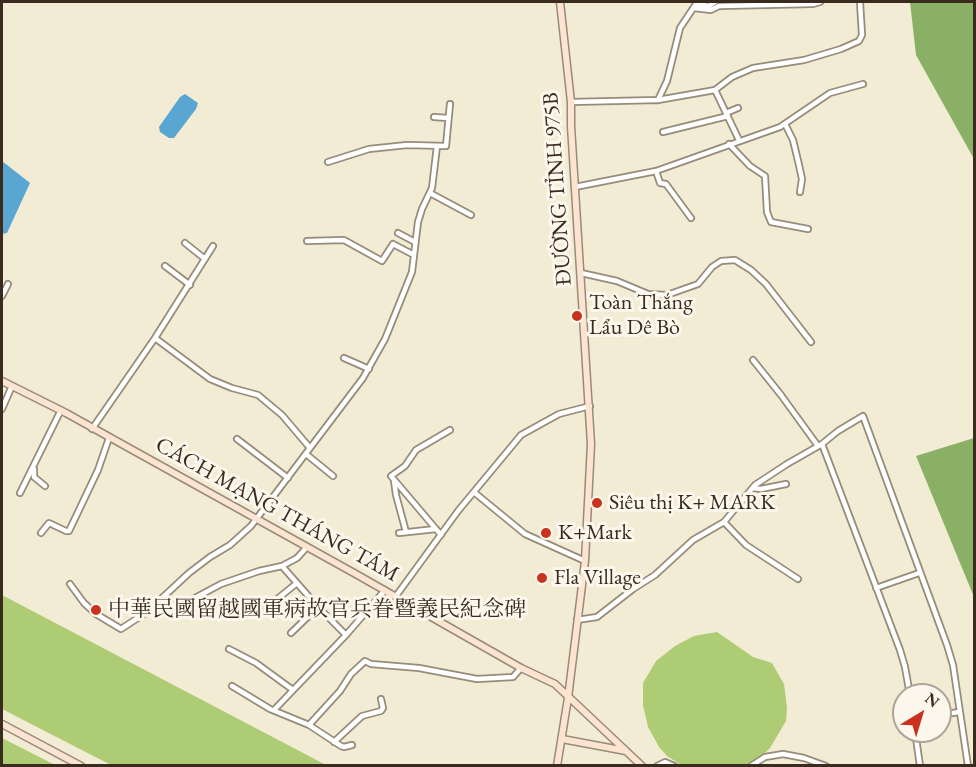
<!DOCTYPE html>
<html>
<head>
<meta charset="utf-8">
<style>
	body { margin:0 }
	#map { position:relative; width:976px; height:767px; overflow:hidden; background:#f3ecd5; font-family:"EB Garamond",serif }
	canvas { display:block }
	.frame { position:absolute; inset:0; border:3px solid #3b2a1e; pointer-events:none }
	.north { position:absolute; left:892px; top:683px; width:60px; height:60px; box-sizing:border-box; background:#fbf7ec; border:2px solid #aea59a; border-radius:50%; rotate:38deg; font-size:16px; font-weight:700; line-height:24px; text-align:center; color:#3b2a1e }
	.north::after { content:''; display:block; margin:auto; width:21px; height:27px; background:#c8321e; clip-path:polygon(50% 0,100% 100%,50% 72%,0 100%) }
</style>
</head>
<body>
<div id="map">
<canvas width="976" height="767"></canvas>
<div class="frame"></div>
<div class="north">N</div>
</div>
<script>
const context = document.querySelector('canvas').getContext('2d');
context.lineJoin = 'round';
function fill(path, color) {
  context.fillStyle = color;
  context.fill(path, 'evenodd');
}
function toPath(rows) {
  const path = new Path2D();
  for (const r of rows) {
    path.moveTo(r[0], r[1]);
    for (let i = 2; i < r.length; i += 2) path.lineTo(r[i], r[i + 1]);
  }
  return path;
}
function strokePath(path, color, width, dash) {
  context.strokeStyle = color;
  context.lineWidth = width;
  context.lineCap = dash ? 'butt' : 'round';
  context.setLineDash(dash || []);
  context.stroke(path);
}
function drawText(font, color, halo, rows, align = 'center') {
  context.font = font + ' "EB Garamond","Noto Serif SC",serif';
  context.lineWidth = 6;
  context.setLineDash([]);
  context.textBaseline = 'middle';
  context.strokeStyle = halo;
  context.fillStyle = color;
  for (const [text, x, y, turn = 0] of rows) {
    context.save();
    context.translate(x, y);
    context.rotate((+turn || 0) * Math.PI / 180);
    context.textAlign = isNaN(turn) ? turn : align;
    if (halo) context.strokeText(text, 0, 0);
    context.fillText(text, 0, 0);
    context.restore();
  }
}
fill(toPath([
	[2,595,326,765,111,765,2,709],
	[717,632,753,657,772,663,784,684,787,708,786,721,770,748,762,756,746,765,681,765,667,756,659,747,648,727,643,705,643,683,656,661,675,646,694,636],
	[2,738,55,765,2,765]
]), '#aecc73');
fill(toPath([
	[910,2,974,2,974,159,916,55],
	[974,438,974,597,916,456]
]), '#8ab065');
fill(toPath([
	[185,94,198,103,196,109,174,138,169,138,160,132,159,127,180,97],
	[2,161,30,183,7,233,2,234]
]), '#59a6d2');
const street = toPath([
	[694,8,711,10,719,6,813,4,820,2],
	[715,90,739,140],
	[658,100,667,81,680,28,696,4,709,6,715,2],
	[571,102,658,100,715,90,732,77,753,68,804,60,841,49,859,41,862,35,860,2],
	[726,113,738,108],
	[434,117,448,118],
	[785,124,793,140,799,165,802,179,800,192],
	[663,132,728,116],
	[729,144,750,166,765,176,767,212,771,222,808,229],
	[328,162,369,149,407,145,446,146,450,104],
	[656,171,660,183,666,184,691,218],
	[575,187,656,171,780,127,830,93,863,84],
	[430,193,471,215],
	[398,233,415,242],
	[307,241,344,240,382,261,393,244,414,255],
	[185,243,205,259],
	[165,266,190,285],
	[581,273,617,281,648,294,667,295,698,284,712,267,721,261,735,260,751,270,766,284,811,342],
	[2,296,8,284],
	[155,338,210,379,232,388,258,395,282,415,310,448],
	[344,358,369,369],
	[753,360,781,395,818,446],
	[2,409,12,386],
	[92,429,155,338,213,246],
	[237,439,288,478],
	[822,444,900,650,905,667,910,695],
	[306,454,333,476],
	[34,469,34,477,45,486],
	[394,481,396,495,406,532],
	[753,488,761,489,786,484],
	[20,493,61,410],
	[475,493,525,534,585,561],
	[724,522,746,545,798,579],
	[41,533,49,523,66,531,69,531,98,470,109,438],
	[399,533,436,529],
	[441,535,391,476,405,466,416,450,450,430],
	[307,547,297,558,282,566,318,607,346,635],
	[70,584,84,603,96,614,121,629,147,612,189,573,210,557,230,545,251,526,363,378,385,339,412,272,418,222,422,209,432,188,437,146],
	[876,588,919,573],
	[396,596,458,511,521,435,559,414,590,406],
	[160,601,178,607,221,584,259,571,282,566],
	[266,608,297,583],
	[577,620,597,617,633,589,655,575,693,540,724,522,755,485,787,464,822,444,838,431,863,416,947,645,953,665,968,766],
	[291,633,318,607],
	[229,649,256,663,293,690],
	[232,686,270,709,309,725,341,746,344,747,352,745],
	[274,710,346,635,385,590],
	[940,715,959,712],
	[309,725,340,691,351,674,365,661,371,664,419,668,477,679,513,677,521,668],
	[915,731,920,766],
	[334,742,362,716,381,711,383,708,381,699],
	[657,766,665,762,674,766],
	[751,766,765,757,783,754,804,758,826,766]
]);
const secondary = toPath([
	[2,381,66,413,354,573,521,668,555,684,642,766],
	[2,724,81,766],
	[562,739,626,751],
	[557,766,568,698,585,561,591,444,571,126,571,102,560,2]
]);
strokePath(street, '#978b7a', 8);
strokePath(secondary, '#978b7a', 9);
strokePath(street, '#fff', 4.5);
strokePath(secondary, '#fde4d0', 6);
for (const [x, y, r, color] of [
	[577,316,6,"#c8321e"],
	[597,503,6,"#c8321e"],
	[546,533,6,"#c8321e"],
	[542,578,6,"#c8321e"],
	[96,610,6,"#c8321e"]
]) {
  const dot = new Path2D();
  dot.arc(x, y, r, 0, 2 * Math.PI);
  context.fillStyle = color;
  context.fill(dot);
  strokePath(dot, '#fbf7ec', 2);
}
drawText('22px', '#3b2a1e', '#fbf7ec', [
	["ĐƯỜNG TỈNH 975B",558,189,-94],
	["CÁCH MẠNG THÁNG TÁM",277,510,29]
]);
drawText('22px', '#3b2a1e', '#fbf7ec', [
	["Toàn Thắng",589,303],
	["Lẩu Dê Bò",589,328],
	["Siêu thị K+ MARK",609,503],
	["K+Mark",558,533],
	["Fla Village",554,578],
	["中華民國留越國軍病故官兵眷暨義民紀念碑",108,610]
], 'left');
</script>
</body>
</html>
